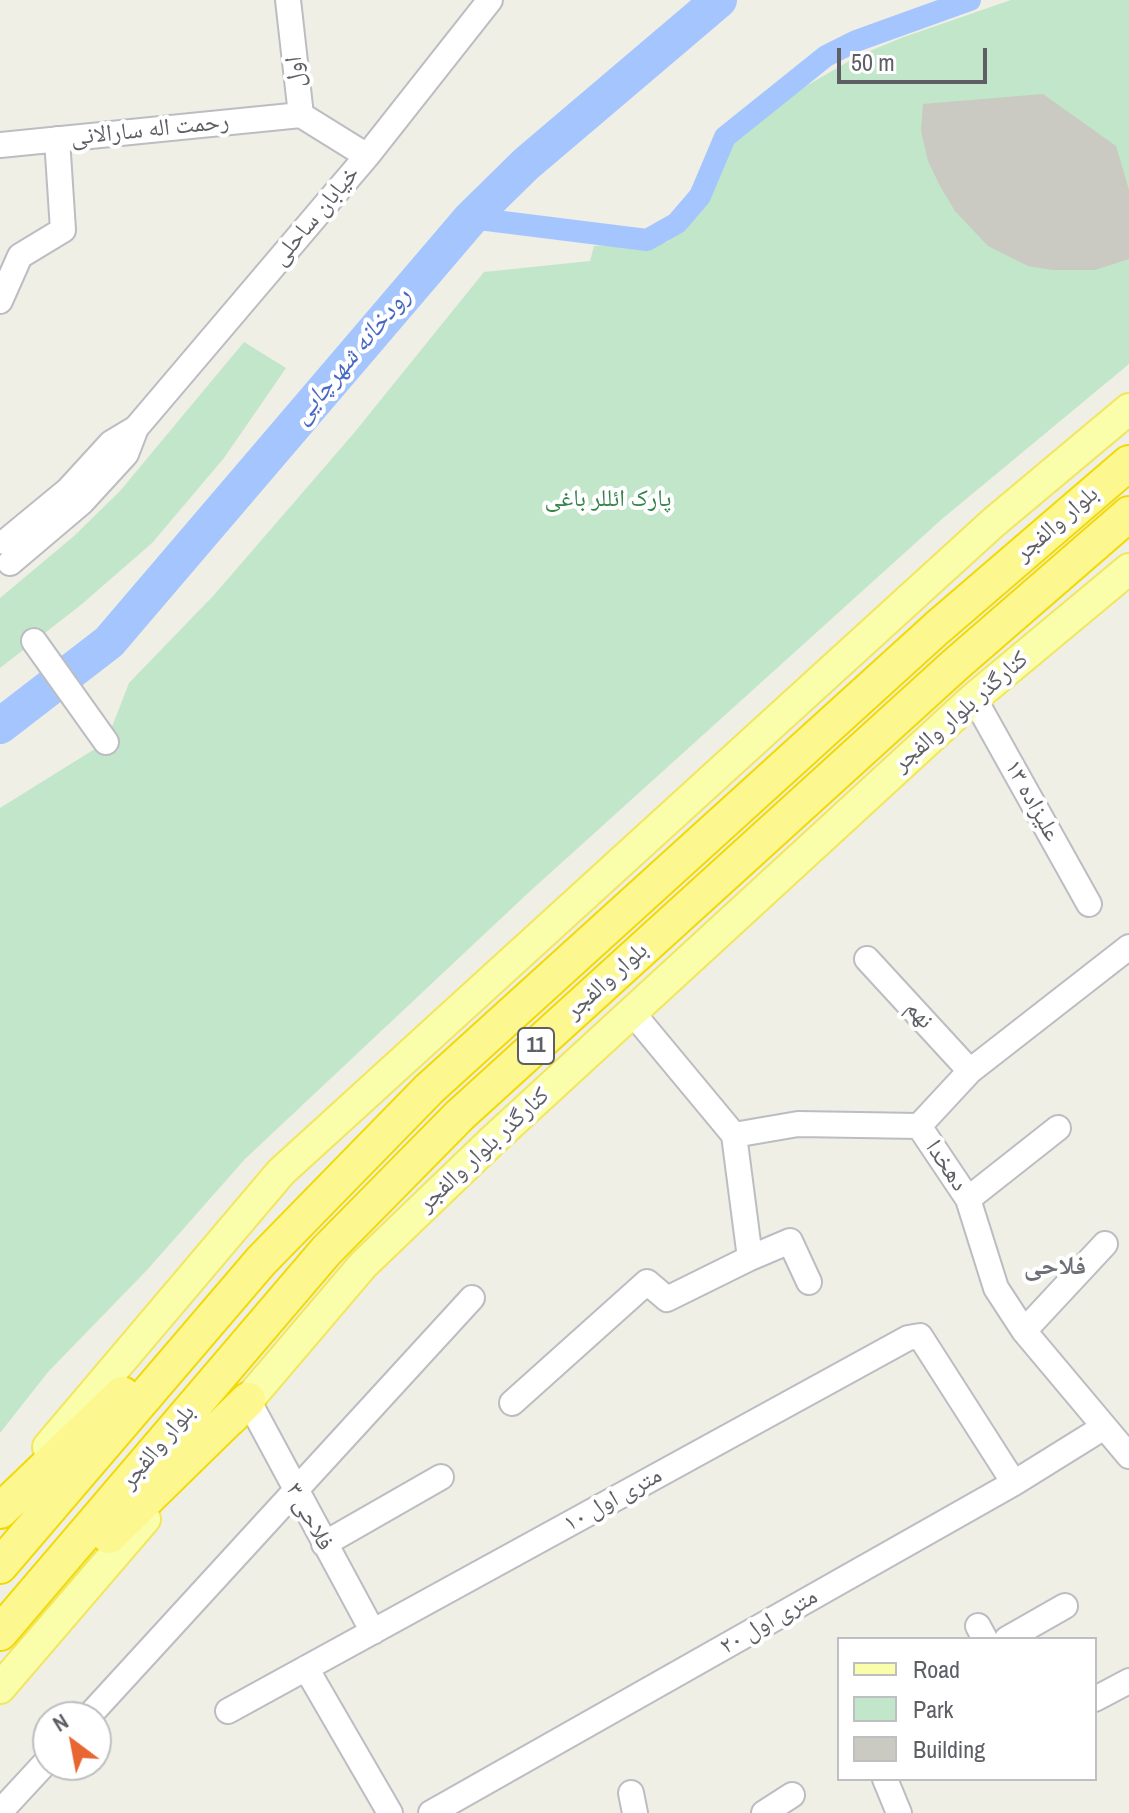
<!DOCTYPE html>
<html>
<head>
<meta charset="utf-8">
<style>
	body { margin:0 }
	#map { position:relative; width:1129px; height:1813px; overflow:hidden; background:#efefe5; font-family:"Archivo Narrow",sans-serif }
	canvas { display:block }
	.legend { position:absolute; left:837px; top:1637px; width:260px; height:144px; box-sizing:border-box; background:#fff; border:2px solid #bebfc1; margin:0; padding:10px 14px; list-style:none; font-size:24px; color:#5d5f65 }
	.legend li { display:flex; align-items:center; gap:16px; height:40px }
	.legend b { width:40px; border:2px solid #bebfc1 }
	.north { position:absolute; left:32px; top:1701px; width:80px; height:80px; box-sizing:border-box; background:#fff; border:2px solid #bebfc1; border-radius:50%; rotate:328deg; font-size:22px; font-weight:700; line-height:32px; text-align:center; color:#5d5f65 }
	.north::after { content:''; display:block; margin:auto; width:28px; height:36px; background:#e86631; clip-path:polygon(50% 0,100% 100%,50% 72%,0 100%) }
	.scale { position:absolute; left:837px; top:48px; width:150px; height:36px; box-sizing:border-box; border:4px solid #5d5f65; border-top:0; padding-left:10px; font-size:24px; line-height:28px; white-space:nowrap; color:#5d5f65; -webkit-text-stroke:6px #fff; paint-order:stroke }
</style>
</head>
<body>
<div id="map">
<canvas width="1129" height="1813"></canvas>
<ul class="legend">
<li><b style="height:10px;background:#fafeaa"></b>Road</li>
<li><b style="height:22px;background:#c2e6c9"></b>Park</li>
<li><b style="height:22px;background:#cac9c2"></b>Building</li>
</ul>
<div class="north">N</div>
<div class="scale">50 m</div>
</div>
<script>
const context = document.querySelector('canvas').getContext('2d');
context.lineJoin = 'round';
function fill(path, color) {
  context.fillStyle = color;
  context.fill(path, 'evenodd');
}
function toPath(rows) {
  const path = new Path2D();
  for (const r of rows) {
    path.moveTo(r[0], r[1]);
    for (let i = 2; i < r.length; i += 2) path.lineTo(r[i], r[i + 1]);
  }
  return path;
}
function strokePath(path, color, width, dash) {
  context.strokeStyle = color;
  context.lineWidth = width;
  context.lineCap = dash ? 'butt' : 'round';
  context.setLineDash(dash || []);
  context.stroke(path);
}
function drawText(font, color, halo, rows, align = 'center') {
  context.font = font + ' "Archivo Narrow","Noto Naskh Arabic",sans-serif';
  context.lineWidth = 8;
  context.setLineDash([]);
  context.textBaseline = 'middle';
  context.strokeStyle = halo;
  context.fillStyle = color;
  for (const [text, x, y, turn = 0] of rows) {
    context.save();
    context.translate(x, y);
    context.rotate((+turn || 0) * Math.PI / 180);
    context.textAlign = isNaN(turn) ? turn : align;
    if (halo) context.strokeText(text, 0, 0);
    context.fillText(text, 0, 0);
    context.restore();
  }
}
fill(toPath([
	[1011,0,1129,0,1129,364,942,519,527,894,245,1159,147,1270,48,1372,0,1433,0,808,106,742,129,683,214,595,354,433,484,272,590,261,594,246,667,242,691,219,704,198,723,155,747,124,806,86,858,56,901,38],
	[244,342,286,368,224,458,152,543,82,604,0,668,0,598,74,536,120,491]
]), '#c2e6c9');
strokePath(toPath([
	[471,218,647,240,677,223,700,196,725,137,826,56,856,41,970,0]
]), '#a5c5fe', 22);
strokePath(toPath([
	[0,726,109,642,471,218,526,164,719,0]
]), '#a5c5fe', 36);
fill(toPath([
	[1043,94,1116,146,1129,190,1129,259,1095,270,1052,270,1028,266,988,246,955,211,940,186,928,161,921,131,923,104]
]), '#cac9c2');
const minor = toPath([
	[288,0,301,115,367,156],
	[0,145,301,115],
	[0,301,20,256,63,230,57,139],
	[5,542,68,490,111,443,136,428],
	[10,563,82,502,126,454,136,428,367,156,490,0],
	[34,641,106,742],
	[974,698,1089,904],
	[867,959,970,1071],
	[631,1011,734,1135,798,1124,919,1126,968,1199,996,1288,1024,1331,1129,1456],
	[919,1126,970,1071,1129,947],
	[968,1199,1058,1128],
	[750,1258,790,1241,809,1282],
	[1024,1331,1105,1244],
	[248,1400,373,1632],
	[512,1403,647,1282,667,1299,750,1258,734,1135],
	[324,1544,441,1477],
	[978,1626,985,1639],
	[1007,1639,1065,1606],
	[306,1668,390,1813],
	[1095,1699,1129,1681],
	[228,1711,908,1338,920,1336,1014,1483],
	[88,1717,472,1298],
	[885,1779,899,1813],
	[631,1793,635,1813],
	[0,1812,48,1760],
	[431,1813,1014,1483,1104,1427],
	[764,1813,792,1795]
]);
const major = toPath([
	[232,1419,363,1265,492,1141,974,698,1129,569],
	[48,1447,281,1172,994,522,1129,409],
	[0,1688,145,1519]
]);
const highway = toPath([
	[0,1511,122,1394],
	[109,1536,248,1400],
	[0,1566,261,1261,429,1089,937,628,1129,463],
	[0,1633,326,1251,460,1115,955,665,1129,514]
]);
strokePath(minor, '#bcbdc3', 28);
strokePath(major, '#f1e65c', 34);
strokePath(highway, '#f2da01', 38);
strokePath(minor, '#fff', 24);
strokePath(major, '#fafeaa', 30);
strokePath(highway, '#fcf78f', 34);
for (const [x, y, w] of [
	[536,1046,36]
]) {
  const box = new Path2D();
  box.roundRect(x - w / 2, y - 18, w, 36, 6);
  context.fillStyle = '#fff';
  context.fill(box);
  strokePath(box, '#5d5f65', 2);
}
drawText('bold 22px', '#5d5f65', null, [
	["11",536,1046]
]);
drawText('24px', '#5d5f65', '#fff', [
	["اول",296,72,-96],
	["رحمت اله سارالانی",150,130,-6],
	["خیابان ساحلی",316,216,-50],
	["بلوار والفجر",1057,524,-41],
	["کنارگذر بلوار والفجر",961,712,-41],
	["۱۳ علیزاده",1032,801,61],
	["بلوار والفجر",607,981,-42],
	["نهم",919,1015,48],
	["کنارگذر بلوار والفجر",484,1150,-43],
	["دهخدا",946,1166,56],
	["بلوار والفجر",158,1447,-50],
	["۱۰ متری اول",613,1500,-29],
	["فلاحی ۳",309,1517,61],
	["۲۰ متری اول",769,1622,-30]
]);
drawText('24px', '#358449', '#fff', [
	["پارک ائللر باغی",608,500]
]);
drawText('italic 26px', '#4769c3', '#fff', [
	["رودخانه شهرچایی",352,356,-50]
]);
drawText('bold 26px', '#6e7077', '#fff', [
	["فلاحی",1055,1267]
]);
</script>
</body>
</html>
